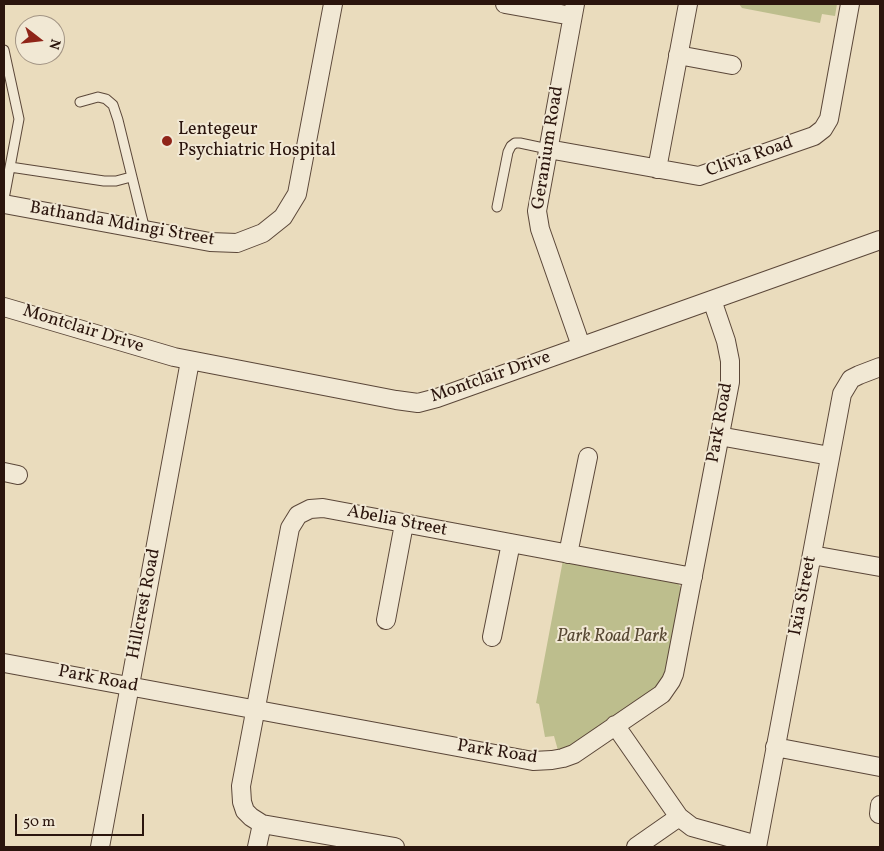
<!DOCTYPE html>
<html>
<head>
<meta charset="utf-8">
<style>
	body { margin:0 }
	#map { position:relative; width:884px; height:851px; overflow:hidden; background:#eadcbd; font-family:Vollkorn,serif }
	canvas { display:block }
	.frame { position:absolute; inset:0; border:5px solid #2b150d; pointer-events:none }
	.north { position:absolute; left:15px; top:15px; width:50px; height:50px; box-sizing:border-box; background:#f1e8d4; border:1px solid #a29484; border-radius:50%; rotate:106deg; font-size:14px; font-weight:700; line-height:20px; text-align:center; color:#2b150d }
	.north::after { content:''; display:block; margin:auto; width:18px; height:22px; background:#8f2418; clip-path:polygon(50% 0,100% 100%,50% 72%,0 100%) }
	.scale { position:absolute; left:15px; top:814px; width:129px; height:22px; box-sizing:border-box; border:2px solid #2b150d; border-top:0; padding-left:6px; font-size:15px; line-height:18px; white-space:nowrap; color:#2b150d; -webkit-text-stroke:4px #f1e8d4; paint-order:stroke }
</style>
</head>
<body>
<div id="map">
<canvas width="884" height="851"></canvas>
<div class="frame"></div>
<div class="north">N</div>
<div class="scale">50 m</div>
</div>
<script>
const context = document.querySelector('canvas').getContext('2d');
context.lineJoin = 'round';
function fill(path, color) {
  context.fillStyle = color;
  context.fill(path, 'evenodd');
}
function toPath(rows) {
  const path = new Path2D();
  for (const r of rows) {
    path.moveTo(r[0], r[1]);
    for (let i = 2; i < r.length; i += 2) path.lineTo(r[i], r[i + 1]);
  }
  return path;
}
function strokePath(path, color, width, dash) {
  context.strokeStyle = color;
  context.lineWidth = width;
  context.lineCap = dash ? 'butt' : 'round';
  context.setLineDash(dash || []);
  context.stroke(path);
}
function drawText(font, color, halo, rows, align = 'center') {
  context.font = font + ' Vollkorn,serif';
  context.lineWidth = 4;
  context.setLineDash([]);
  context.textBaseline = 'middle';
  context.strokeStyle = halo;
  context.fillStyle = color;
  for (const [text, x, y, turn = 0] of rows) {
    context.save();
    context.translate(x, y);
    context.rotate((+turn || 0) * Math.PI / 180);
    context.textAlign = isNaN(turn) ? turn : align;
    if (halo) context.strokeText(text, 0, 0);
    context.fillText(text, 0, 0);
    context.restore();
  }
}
fill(toPath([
	[739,4,837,4,835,16,822,14,820,23,742,8],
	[563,560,676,581,683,590,670,666,658,688,559,754,554,736,545,737,539,704,536,703]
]), '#bdbe8d');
const lane = toPath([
	[4,50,19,119,4,199],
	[80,102,98,97,106,99,113,105,118,120,145,230],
	[10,167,104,181,116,181,131,177],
	[497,207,508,152,511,146,515,143,520,143,548,149]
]);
const street = toPath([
	[505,4,572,16],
	[575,4,537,211,540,229,581,346],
	[678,55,732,65],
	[548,149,699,176,814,136,823,129,829,119,850,4],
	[657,169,688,4],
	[4,204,210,242,237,243,263,233,283,217,297,194,333,4],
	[4,307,174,357,396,400,418,403,437,398,880,240],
	[719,436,830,456],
	[4,472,18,475],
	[568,554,588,457],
	[812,555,880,567],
	[386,620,404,524],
	[492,637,511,543],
	[4,663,533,761,552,760,563,758,574,754,662,694,671,681,674,674,730,382,730,361,726,341,712,300],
	[615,725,679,817,692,827,757,845],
	[775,747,880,767],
	[879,814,880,805],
	[100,847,190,361],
	[257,847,262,824],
	[395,847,262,824,251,817,245,811,242,802,241,786,290,528,298,515,310,509,323,508,693,577],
	[636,847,679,817],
	[757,847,842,394,851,379,859,375,880,367]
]);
strokePath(lane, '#5b4739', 11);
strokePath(street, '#5b4739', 20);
strokePath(lane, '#f1e8d4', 9);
strokePath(street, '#f1e8d4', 18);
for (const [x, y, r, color] of [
	[167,141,6,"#8f2418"]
]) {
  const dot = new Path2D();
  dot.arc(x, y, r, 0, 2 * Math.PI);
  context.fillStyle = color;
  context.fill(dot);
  strokePath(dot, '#f1e8d4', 2);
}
drawText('18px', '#2b150d', '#f1e8d4', [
	["Lentegeur",178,131],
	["Psychiatric Hospital",178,152]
], 'left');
drawText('18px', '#2b150d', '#f1e8d4', [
	["Geranium Road",549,148,-81],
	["Clivia Road",750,158,-19],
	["Bathanda Mdingi Street",122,225,10],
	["Montclair Drive",83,330,17],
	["Montclair Drive",491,378,-19],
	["Park Road",721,423,-80],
	["Abelia Street",397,522,11],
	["Ixia Street",804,596,-79],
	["Hillcrest Road",145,604,-79],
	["Park Road",98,680,11],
	["Park Road",497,753,9]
]);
drawText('italic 18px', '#574833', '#f1e8d4', [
	["Park Road Park",612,638]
]);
</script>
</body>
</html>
